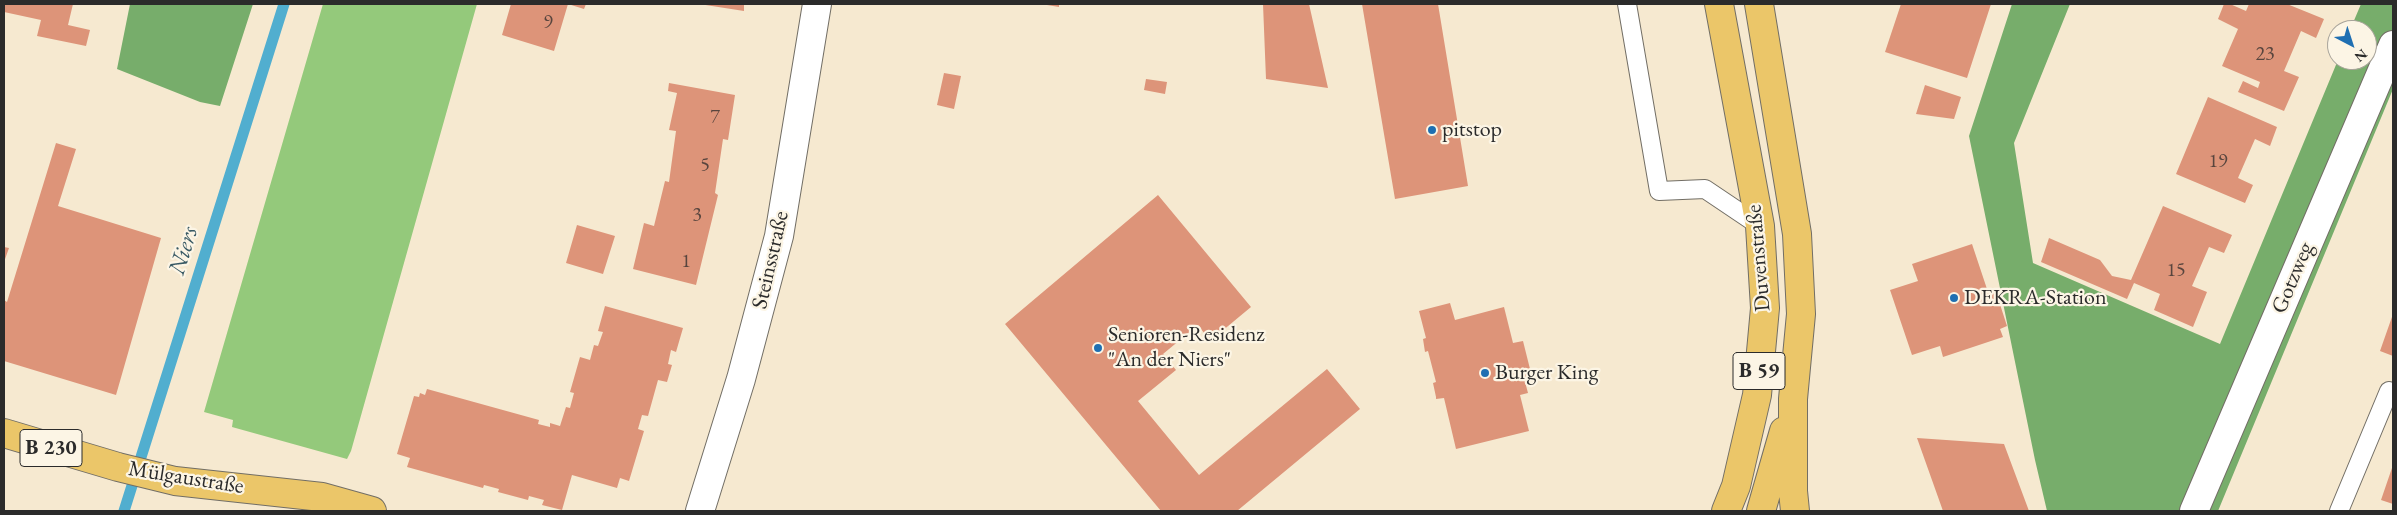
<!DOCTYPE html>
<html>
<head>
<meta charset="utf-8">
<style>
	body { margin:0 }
	#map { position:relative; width:2397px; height:515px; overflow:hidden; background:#f6e9d0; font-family:"EB Garamond",serif }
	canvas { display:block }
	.frame { position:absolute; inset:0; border:5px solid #2b2b2b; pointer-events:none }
	.north { position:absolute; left:2327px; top:20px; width:50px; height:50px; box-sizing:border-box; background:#fcf5e5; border:1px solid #a8a49b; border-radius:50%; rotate:140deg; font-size:14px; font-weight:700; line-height:20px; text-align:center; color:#2b2b2b }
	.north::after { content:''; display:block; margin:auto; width:18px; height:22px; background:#1f6fb2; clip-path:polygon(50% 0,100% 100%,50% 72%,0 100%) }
</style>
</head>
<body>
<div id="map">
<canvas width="2397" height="515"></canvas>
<div class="frame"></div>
<div class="north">N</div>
</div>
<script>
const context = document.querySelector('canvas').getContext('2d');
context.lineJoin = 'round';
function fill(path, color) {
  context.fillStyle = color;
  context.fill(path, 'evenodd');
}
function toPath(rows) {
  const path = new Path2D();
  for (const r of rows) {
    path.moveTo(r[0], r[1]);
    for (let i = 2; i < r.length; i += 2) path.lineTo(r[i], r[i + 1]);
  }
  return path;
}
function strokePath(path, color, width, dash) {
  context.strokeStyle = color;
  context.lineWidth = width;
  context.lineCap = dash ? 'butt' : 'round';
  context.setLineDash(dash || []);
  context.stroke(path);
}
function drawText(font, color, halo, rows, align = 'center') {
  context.font = font + ' "EB Garamond",serif';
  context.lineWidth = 4.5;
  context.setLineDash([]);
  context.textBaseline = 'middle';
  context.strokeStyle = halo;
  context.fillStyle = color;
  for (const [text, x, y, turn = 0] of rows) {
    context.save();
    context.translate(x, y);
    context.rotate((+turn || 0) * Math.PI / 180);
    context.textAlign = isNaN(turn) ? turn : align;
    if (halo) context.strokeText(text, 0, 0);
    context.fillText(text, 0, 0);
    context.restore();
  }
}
fill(toPath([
	[323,4,477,4,351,451,347,459,232,427,233,420,204,412]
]), '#94c97b');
fill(toPath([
	[130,4,253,4,220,106,200,102,117,69],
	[2012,4,2070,4,2014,143,2033,263,2220,344,2338,60,2367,60,2367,30,2350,30,2361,4,2393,4,2393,89,2218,511,2047,511,2035,460,1969,136]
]), '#77ad6b');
strokePath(toPath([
	[124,511,284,4]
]), '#51aecf', 11);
fill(toPath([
	[4,4,73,4,68,25,90,30,86,46,37,36,41,20,4,12],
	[511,4,568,4,554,51,502,35],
	[568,4,586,4,584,9],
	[699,4,744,4,744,11],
	[1041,4,1059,4,1059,7],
	[1263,4,1309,4,1328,88,1266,79],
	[1362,4,1438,4,1468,186,1395,199],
	[1901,4,1991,4,1967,78,1885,52],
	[2224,4,2230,4,2246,11,2249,4,2287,4,2324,19,2316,38,2301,31,2284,71,2299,77,2284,111,2238,92,2243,81,2258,88,2260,82,2222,66,2238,29,2218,19],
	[944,73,961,76,954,109,937,105],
	[1146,79,1167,82,1165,94,1144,90],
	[669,83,735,95,728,140,723,139,715,193,718,195,696,285,633,269,644,223,654,226,665,181,669,182,676,131,669,130,677,93,668,91],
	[1925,85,1961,97,1954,119,1916,114],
	[2208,97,2277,127,2270,146,2255,139,2238,178,2253,185,2245,203,2176,174],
	[56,143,76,149,58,206,161,238,116,395,4,361,4,300,7,302],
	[1158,195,1251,307,1210,341,1198,325,1163,354,1176,370,1138,401,1199,475,1327,369,1360,409,1237,511,1161,511,1005,324],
	[2163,206,2232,235,2224,253,2209,247,2192,286,2207,292,2193,327,2154,310,2160,294,2134,283,2127,299,2041,262,2049,238,2100,260,2112,276,2131,280],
	[577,225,615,236,603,274,566,263],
	[1972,244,1989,295,1996,292,2007,326,2000,329,2003,337,1943,357,1940,346,1912,355,1890,290,1918,281,1912,264],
	[4,247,9,248,4,262],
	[1450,303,1455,320,1504,307,1513,343,1523,341,1532,377,1524,378,1528,393,1520,395,1529,431,1456,449,1444,398,1436,399,1436,397,1433,383,1436,382,1428,351,1425,352,1423,339,1426,338,1419,311],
	[605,306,683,328,676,352,671,350,668,364,672,365,667,382,658,380,648,416,642,415,638,429,644,431,629,481,620,478,617,488,572,475,562,510,542,505,544,500,529,496,528,500,498,492,499,489,484,485,483,488,407,467,410,458,397,454,414,396,419,397,420,393,425,395,427,389,539,420,538,424,550,427,550,423,560,426,566,407,570,408,574,393,570,392,580,357,590,360,594,345,598,346,603,332,598,331],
	[2393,314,2393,356,2380,351],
	[1917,438,2004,444,2029,511,1943,511],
	[2393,465,2393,504,2381,500]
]), '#dd9479');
const service = toPath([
	[1627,4,1659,191,1705,189,1760,226],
	[2339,511,2389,391]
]);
const minor = toPath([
	[2194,511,2393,45]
]);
const tertiary = toPath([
	[700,511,741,379,779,236,817,4]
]);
const primary = toPath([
	[1719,4,1760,226,1765,308,1757,395,1736,486,1726,511],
	[1759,4,1797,234,1801,314,1793,399,1793,491,1795,511],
	[4,433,118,467,175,481,322,497,372,511],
	[1761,511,1784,431]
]);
strokePath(service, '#726e65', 20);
strokePath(minor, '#726e65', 30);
strokePath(tertiary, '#726e65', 30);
strokePath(primary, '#726e65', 30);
strokePath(service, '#fff', 18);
strokePath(minor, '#fff', 28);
strokePath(tertiary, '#fff', 28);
strokePath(primary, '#ebc669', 28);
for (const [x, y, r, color] of [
	[1432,130,5,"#1f6fb2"],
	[1954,298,5,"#1f6fb2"],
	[1098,348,5,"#1f6fb2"],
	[1485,373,5,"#1f6fb2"]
]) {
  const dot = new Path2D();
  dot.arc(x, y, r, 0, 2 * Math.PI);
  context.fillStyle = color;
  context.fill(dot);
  strokePath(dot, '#fcf5e5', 2);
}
drawText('20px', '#58453e', null, [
	["9",548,23],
	["23",2265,55],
	["7",715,118],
	["19",2218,162],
	["5",705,166],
	["3",697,216],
	["1",686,262],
	["15",2176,271]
]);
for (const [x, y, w] of [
	[1759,371,52],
	[51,448,62]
]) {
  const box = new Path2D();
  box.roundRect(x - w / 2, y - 18.5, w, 37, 4);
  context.fillStyle = '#fcf5e5';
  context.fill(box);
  strokePath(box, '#2b2b2b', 1);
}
drawText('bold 21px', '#2b2b2b', null, [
	["B 59",1759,371],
	["B 230",51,448]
]);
drawText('22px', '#2b2b2b', '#fcf5e5', [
	["pitstop",1442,130],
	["DEKRA-Station",1964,298],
	["Senioren-Residenz",1108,335],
	["\"An der Niers\"",1108,360],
	["Burger King",1495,373]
], 'left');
drawText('22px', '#2b2b2b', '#fcf5e5', [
	["Duvenstraße",1759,258,-95],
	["Steinsstraße",771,260,-77],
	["Gotzweg",2293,278,-67],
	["Mülgaustraße",186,478,9]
]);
drawText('italic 24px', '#385964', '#fcf5e5', [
	["Niers",184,251,-73]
]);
</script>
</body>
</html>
